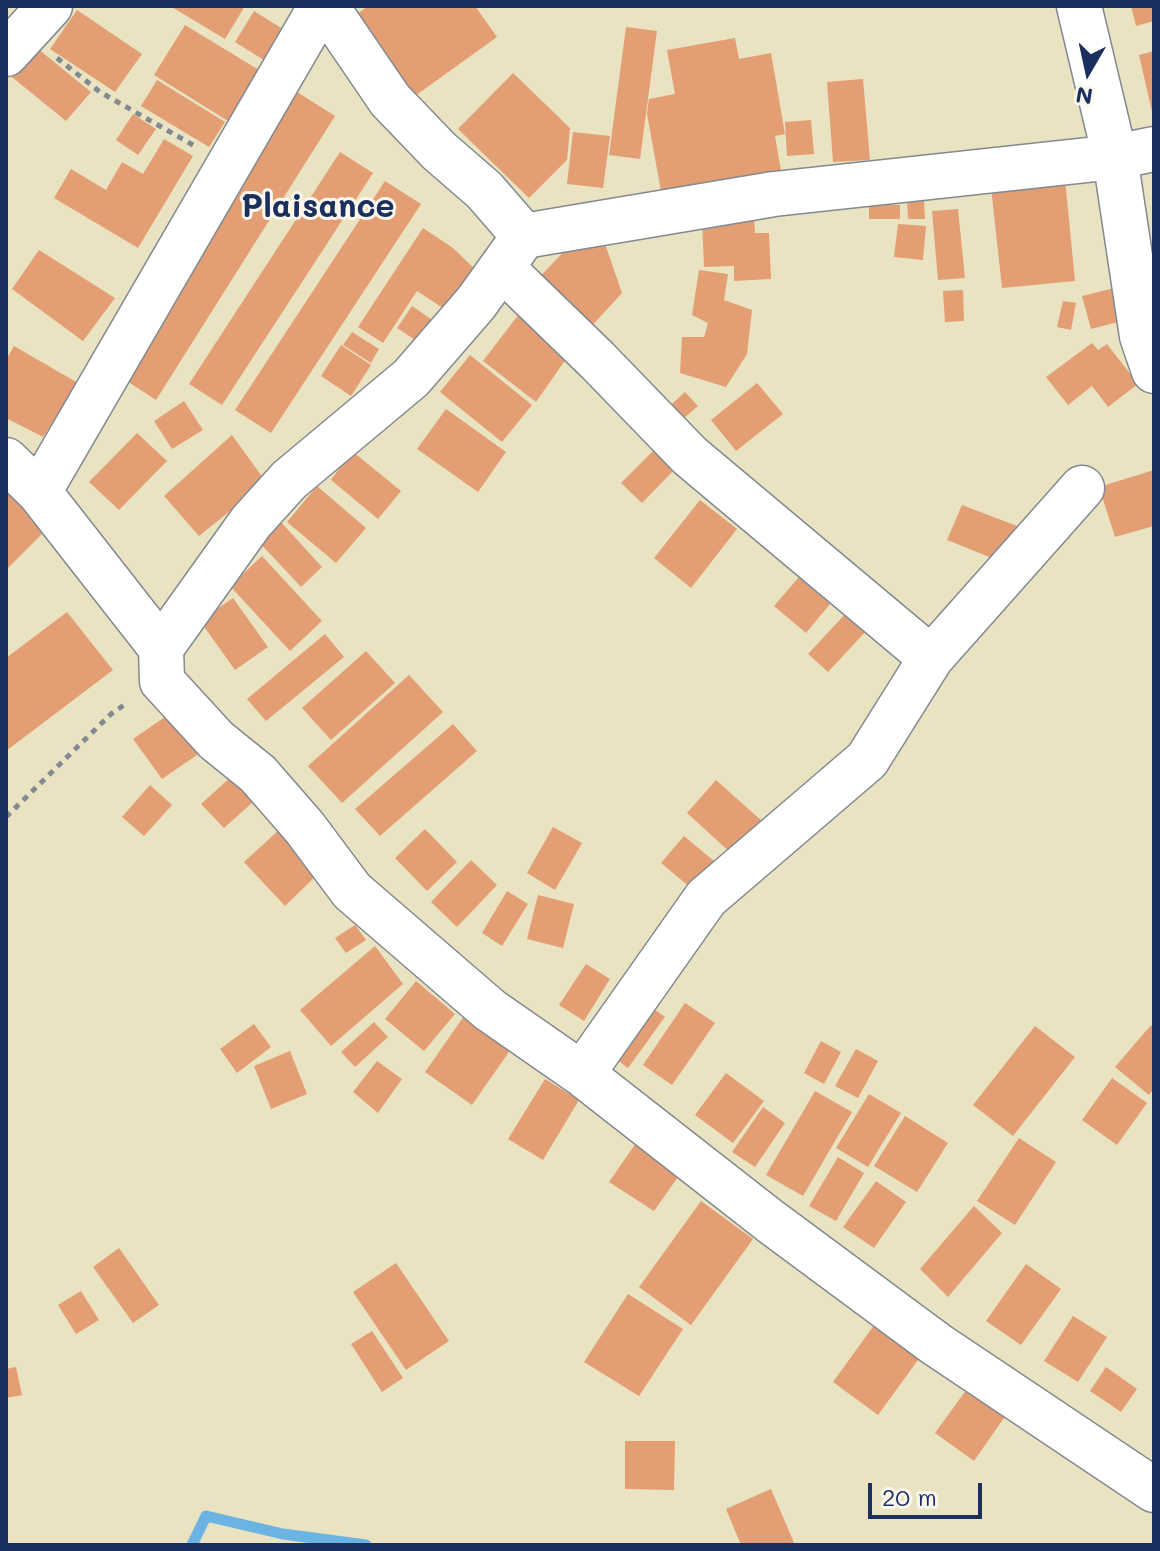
<!DOCTYPE html>
<html>
<head>
<meta charset="utf-8">
<style>
	body { margin:0 }
	#map { position:relative; width:1160px; height:1551px; overflow:hidden; background:#e9e3c2; font-family:Mali,sans-serif }
	canvas { display:block }
	.frame { position:absolute; inset:0; border:8px solid #1b2f5e; pointer-events:none }
	.north { position:absolute; left:1048px; top:32px; width:80px; height:80px; -webkit-text-stroke:6px #fbf7ec; paint-order:stroke; rotate:189deg; font-size:22px; font-weight:700; line-height:32px; text-align:center; color:#1b2f5e }
	.north::after { content:''; display:block; margin:auto; width:28px; height:36px; background:#1b2f5e; clip-path:polygon(50% 0,100% 100%,50% 72%,0 100%) }
	.scale { position:absolute; left:868px; top:1483px; width:114px; height:36px; box-sizing:border-box; border:4px solid #1b2f5e; border-top:0; padding-left:10px; font-size:24px; line-height:28px; white-space:nowrap; color:#1b2f5e; -webkit-text-stroke:6px #fbf7ec; paint-order:stroke }
</style>
</head>
<body>
<div id="map">
<canvas width="1160" height="1551"></canvas>
<div class="frame"></div>
<div class="north">N</div>
<div class="scale">20 m</div>
</div>
<script>
const context = document.querySelector('canvas').getContext('2d');
context.lineJoin = 'round';
function toPath(rows) {
  const path = new Path2D();
  for (const r of rows) {
    path.moveTo(r[0], r[1]);
    for (let i = 2; i < r.length; i += 2) path.lineTo(r[i], r[i + 1]);
  }
  return path;
}
function strokePath(path, color, width, dash) {
  context.strokeStyle = color;
  context.lineWidth = width;
  context.lineCap = dash ? 'butt' : 'round';
  context.setLineDash(dash || []);
  context.stroke(path);
}
function fill(path, color) {
  context.fillStyle = color;
  context.fill(path, 'evenodd');
}
function drawText(font, color, halo, rows, align = 'center') {
  context.font = font + ' Mali,sans-serif';
  context.lineWidth = 6;
  context.setLineDash([]);
  context.textBaseline = 'middle';
  context.strokeStyle = halo;
  context.fillStyle = color;
  for (const [text, x, y, turn = 0] of rows) {
    context.save();
    context.translate(x, y);
    context.rotate((+turn || 0) * Math.PI / 180);
    context.textAlign = isNaN(turn) ? turn : align;
    if (halo) context.strokeText(text, 0, 0);
    context.fillText(text, 0, 0);
    context.restore();
  }
}
strokePath(toPath([
	[192,1545,206,1516,283,1534,366,1545]
]), '#6bb3e3', 11);
fill(toPath([
	[170,6,245,6,225,39],
	[368,6,475,6,497,37,415,96,357,14],
	[1131,6,1154,6,1154,21,1136,26],
	[77,10,142,54,115,92,50,49],
	[254,11,286,31,267,62,235,42],
	[185,25,259,70,228,121,154,75],
	[626,27,657,31,640,159,609,155],
	[735,38,739,59,771,53,785,134,775,136,781,171,661,191,647,114,649,99,675,94,667,50],
	[32,44,91,92,66,121,7,73],
	[1154,51,1154,116,1153,116,1139,55],
	[513,73,570,128,567,160,529,198,458,129],
	[863,79,870,160,833,162,827,82],
	[157,80,225,122,209,147,141,106],
	[297,92,335,116,156,400,119,376],
	[133,114,156,129,138,155,116,140],
	[811,120,814,154,787,156,785,122],
	[573,132,610,136,603,188,567,184],
	[164,139,193,156,138,248,54,198,71,169,106,190,122,162,143,174],
	[340,152,373,173,222,405,189,384],
	[1065,179,1075,281,1002,288,991,187],
	[385,181,421,204,271,433,235,410],
	[907,199,924,199,925,219,908,219],
	[869,205,900,205,900,219,869,219],
	[958,209,965,278,938,280,932,211],
	[754,216,755,233,769,233,771,279,734,281,734,266,704,267,702,219],
	[898,224,926,226,923,260,894,257],
	[423,228,453,248,479,273,452,314,417,291,383,343,358,327],
	[603,238,622,293,589,329,532,285,573,242],
	[39,250,115,298,83,341,12,289],
	[699,270,728,274,724,300,752,310,747,354,726,387,680,373,682,337,704,337,708,323,692,315],
	[1118,287,1126,320,1091,329,1082,296],
	[963,290,964,321,945,322,943,291],
	[1063,301,1076,303,1071,330,1057,327],
	[412,306,431,319,417,341,397,328],
	[522,310,573,349,536,402,483,361],
	[352,332,379,349,371,363,343,345],
	[1092,343,1098,350,1107,344,1138,384,1108,407,1092,386,1068,405,1046,377],
	[341,345,371,365,351,396,321,376],
	[14,346,78,383,43,437,6,418,6,360],
	[470,355,532,405,502,442,440,392],
	[757,383,783,414,736,451,711,420],
	[685,392,698,406,676,425,664,411],
	[184,401,203,430,172,449,154,421],
	[446,409,506,452,478,492,417,449],
	[137,433,167,461,119,510,89,482],
	[232,435,266,482,199,536,164,496],
	[656,448,676,468,642,503,621,483],
	[352,451,401,491,378,519,331,480],
	[1154,470,1154,526,1115,537,1099,487],
	[6,486,51,525,6,570],
	[317,486,366,528,336,563,287,522],
	[700,500,737,529,691,588,654,558],
	[962,505,1017,526,1002,562,947,540],
	[280,521,322,567,301,587,258,541],
	[262,556,322,621,290,651,230,586],
	[799,577,830,604,806,633,774,606],
	[233,598,268,647,235,670,200,621],
	[67,612,113,670,6,751,6,658],
	[847,612,867,630,828,672,808,654],
	[325,634,344,657,266,721,247,699],
	[366,651,395,683,331,740,302,708],
	[409,675,443,712,342,803,308,766],
	[184,704,213,744,162,779,133,739],
	[453,724,477,751,380,836,355,809],
	[241,768,263,793,224,828,201,804],
	[716,780,762,821,732,854,687,813],
	[150,785,172,805,144,836,122,817],
	[553,827,582,843,555,890,527,873],
	[280,829,320,872,285,906,244,862],
	[425,829,457,862,427,891,395,858],
	[684,836,720,866,697,893,661,863],
	[471,860,497,885,457,927,431,902],
	[507,891,528,904,502,946,482,933],
	[538,895,574,904,563,948,527,939],
	[355,925,366,940,346,953,335,938],
	[375,946,403,984,331,1046,300,1010],
	[586,964,610,979,584,1021,559,1005],
	[416,981,455,1014,424,1051,385,1019],
	[639,998,665,1017,628,1068,601,1048],
	[685,1003,715,1023,672,1085,643,1065],
	[464,1016,511,1049,472,1105,425,1072],
	[374,1022,388,1037,355,1067,341,1052],
	[254,1024,271,1047,237,1073,220,1049],
	[1151,1025,1154,1028,1154,1088,1149,1095,1115,1067],
	[1035,1026,1075,1057,1013,1136,973,1105],
	[821,1041,841,1052,824,1084,804,1073],
	[856,1049,878,1061,858,1098,835,1086],
	[290,1051,307,1094,271,1109,254,1066],
	[377,1061,402,1079,378,1113,353,1092],
	[726,1073,764,1101,733,1143,695,1115],
	[1112,1078,1147,1103,1117,1145,1082,1120],
	[545,1079,579,1100,543,1160,508,1139],
	[815,1091,852,1112,803,1196,766,1175],
	[869,1094,901,1113,868,1167,836,1148],
	[763,1107,785,1123,755,1167,732,1152],
	[905,1116,948,1143,917,1192,874,1166],
	[1019,1138,1056,1162,1015,1225,977,1201],
	[636,1143,680,1174,654,1211,609,1182],
	[838,1157,864,1173,836,1221,809,1206],
	[876,1181,906,1202,874,1248,843,1227],
	[701,1201,753,1239,691,1325,639,1287],
	[974,1206,1002,1233,948,1297,920,1269],
	[119,1248,159,1305,133,1323,93,1267],
	[396,1263,449,1341,406,1370,353,1292],
	[1026,1264,1061,1289,1021,1345,986,1321],
	[81,1291,99,1320,76,1334,58,1305],
	[628,1294,683,1329,639,1396,584,1362],
	[1073,1316,1107,1337,1078,1382,1044,1361],
	[880,1317,926,1349,878,1415,833,1382],
	[372,1331,403,1378,382,1392,351,1344],
	[16,1367,22,1395,6,1398,6,1369],
	[1106,1367,1137,1389,1121,1412,1090,1391],
	[975,1378,1013,1405,974,1461,935,1433],
	[625,1441,675,1441,674,1490,625,1489],
	[771,1489,795,1545,741,1545,726,1509]
]), '#e39e74');
const minor = toPath([
	[326,6,390,100,439,151,484,190,524,236],
	[1079,6,1115,157,1142,336,1154,371],
	[6,54,50,6],
	[503,269,597,360,690,456,931,658],
	[6,460,39,492,161,648,162,681,216,740,258,774,305,828,352,891,490,1010,582,1074,770,1221,936,1344,1154,1490],
	[39,492,321,6],
	[161,648,251,522,289,480,411,378,476,303,524,236,774,194,1115,157,1154,149],
	[582,1074,706,898,867,760,931,658,1082,488]
]);
strokePath(minor, '#828990', 47);
strokePath(toPath([
	[57,58,100,92,193,145],
	[6,817,111,714,127,703]
]), '#828990', 5, [6, 6]);
strokePath(minor, '#fff', 44);
drawText('bold 32px', '#1b2f5e', '#fbf7ec', [
	["Plaisance",318,207]
]);
</script>
</body>
</html>
